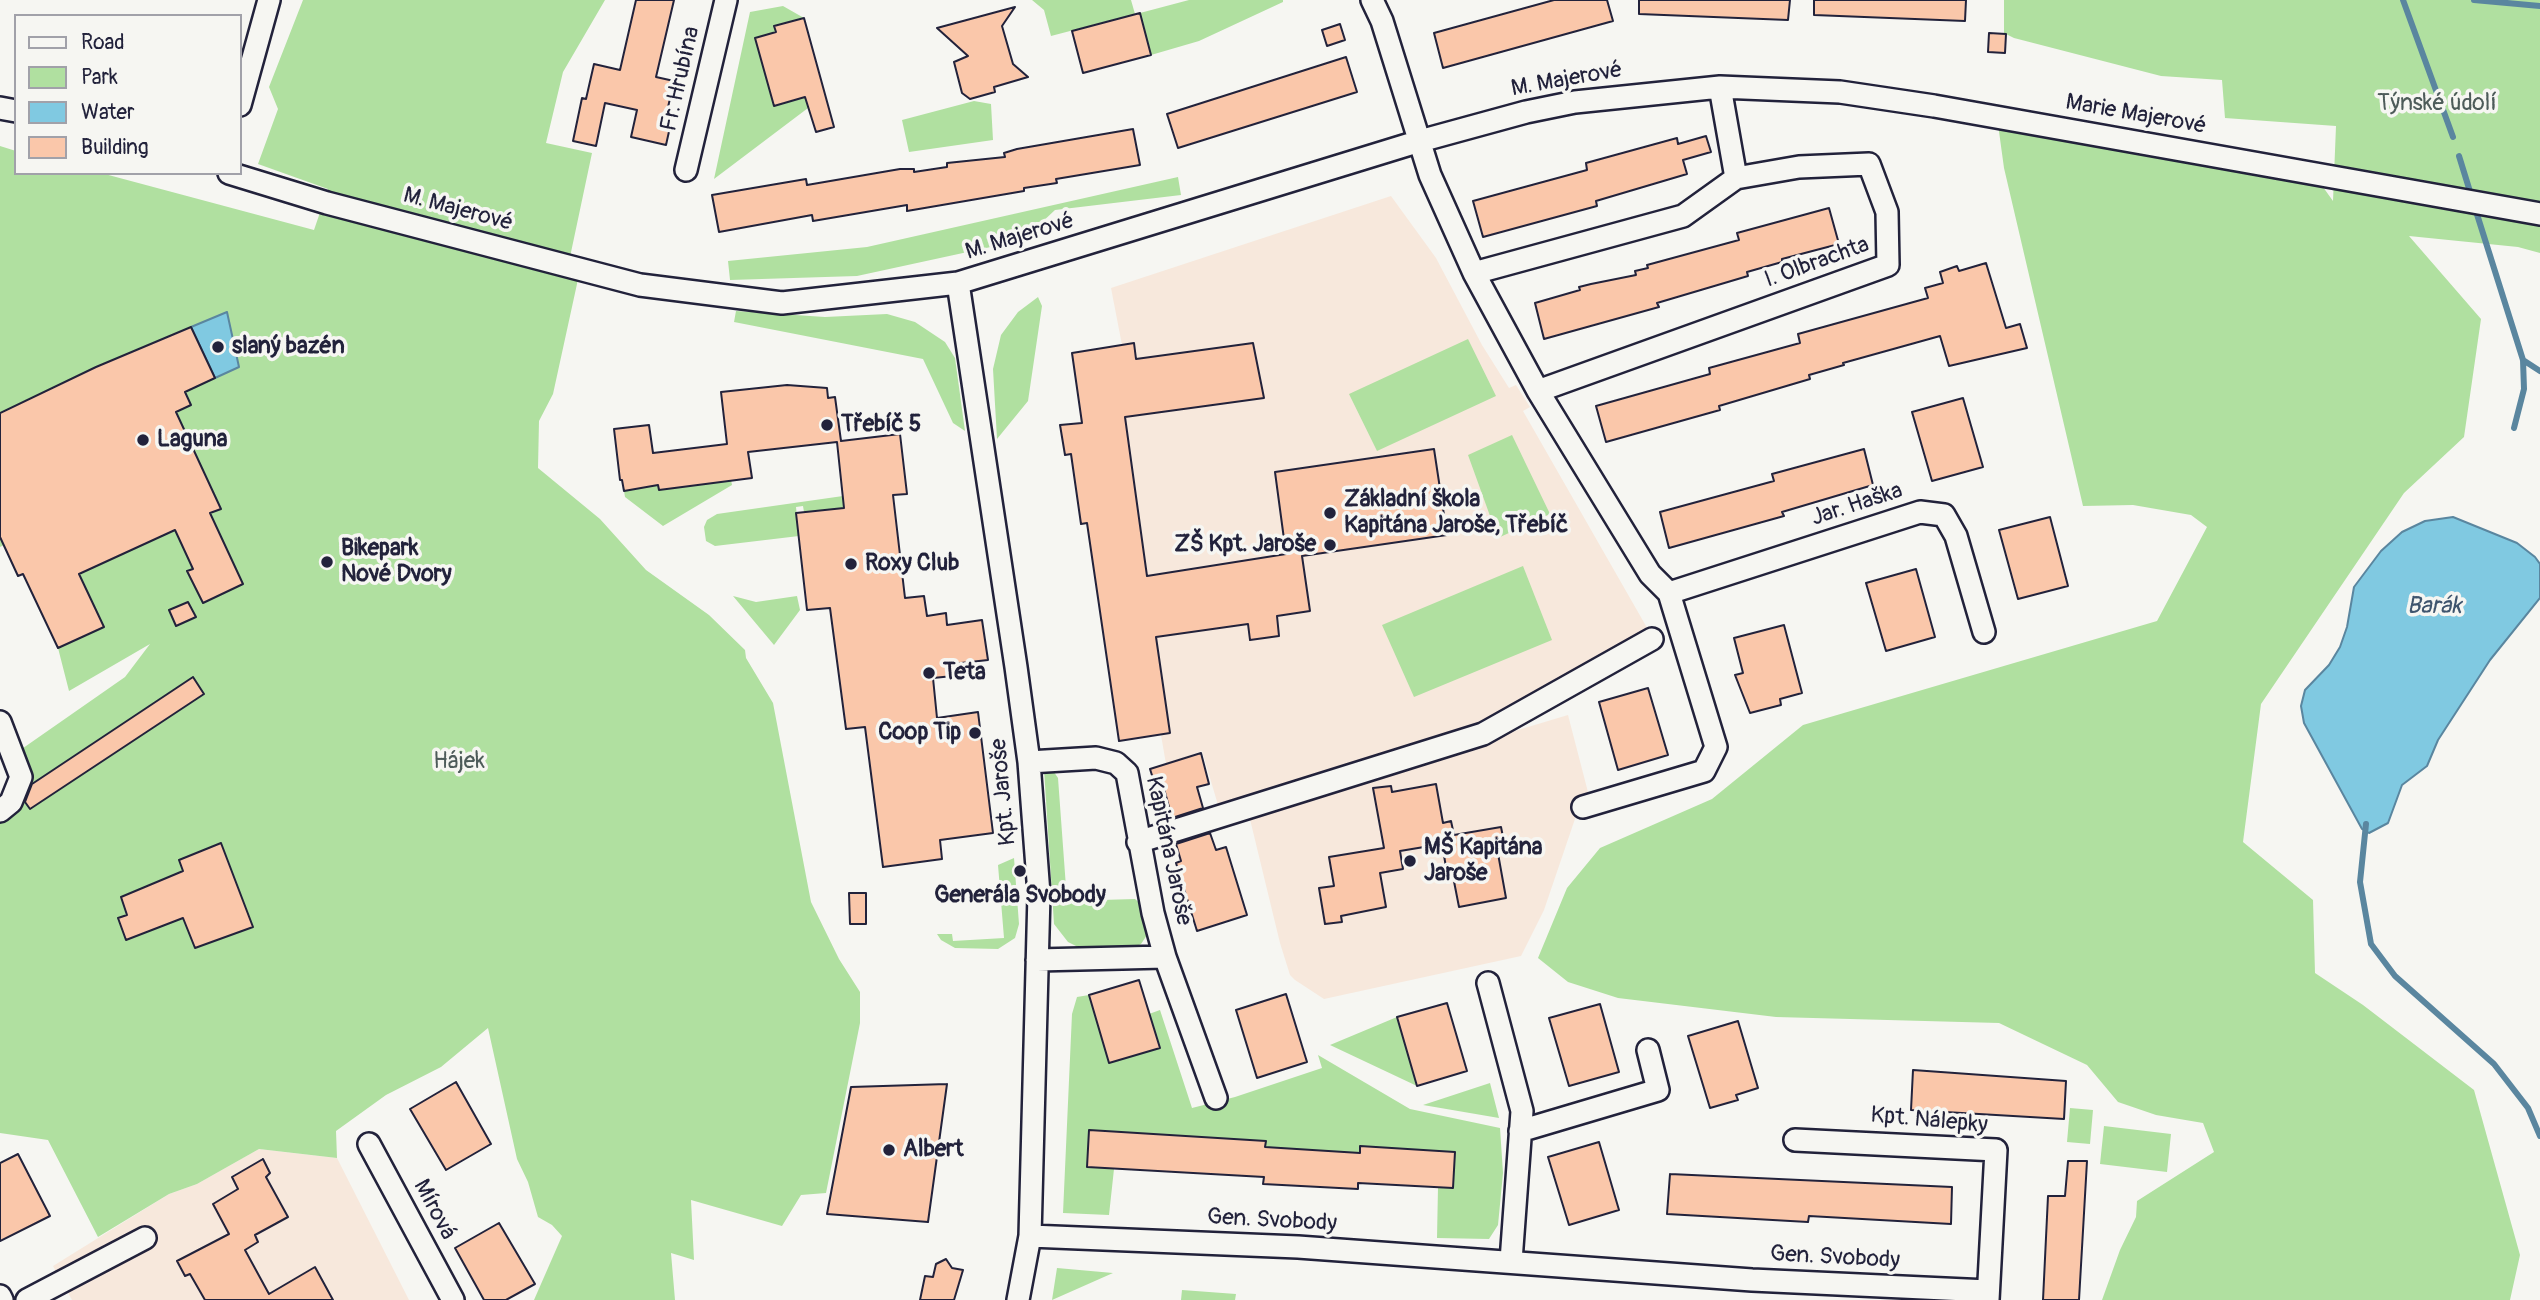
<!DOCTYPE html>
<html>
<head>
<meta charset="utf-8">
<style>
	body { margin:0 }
	#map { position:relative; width:2540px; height:1300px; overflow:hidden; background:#f6f6f2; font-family:Pangolin,sans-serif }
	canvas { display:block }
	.legend { position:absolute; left:14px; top:14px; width:228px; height:161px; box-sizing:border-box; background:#f6f6f2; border:2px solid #a1a1a9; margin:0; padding:9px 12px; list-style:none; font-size:21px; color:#22223b }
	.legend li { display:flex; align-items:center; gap:14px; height:35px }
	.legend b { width:35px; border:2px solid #a1a1a9 }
</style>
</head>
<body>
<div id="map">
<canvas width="2540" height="1300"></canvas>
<ul class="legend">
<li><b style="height:9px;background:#f6f6f2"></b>Road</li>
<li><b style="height:19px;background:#b0e0a0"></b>Park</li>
<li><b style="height:19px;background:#80c9e1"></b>Water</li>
<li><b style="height:19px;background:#fac7aa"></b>Building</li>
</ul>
</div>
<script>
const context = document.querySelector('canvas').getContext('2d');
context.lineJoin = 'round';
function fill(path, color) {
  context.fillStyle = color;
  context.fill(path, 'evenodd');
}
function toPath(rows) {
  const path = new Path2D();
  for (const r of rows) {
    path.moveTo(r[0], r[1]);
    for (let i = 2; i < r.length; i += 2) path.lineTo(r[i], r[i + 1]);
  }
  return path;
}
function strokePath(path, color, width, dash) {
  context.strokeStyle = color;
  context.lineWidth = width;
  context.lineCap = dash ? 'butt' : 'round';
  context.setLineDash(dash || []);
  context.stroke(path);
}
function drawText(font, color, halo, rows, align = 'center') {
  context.font = font + ' Pangolin,sans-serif';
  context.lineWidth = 7;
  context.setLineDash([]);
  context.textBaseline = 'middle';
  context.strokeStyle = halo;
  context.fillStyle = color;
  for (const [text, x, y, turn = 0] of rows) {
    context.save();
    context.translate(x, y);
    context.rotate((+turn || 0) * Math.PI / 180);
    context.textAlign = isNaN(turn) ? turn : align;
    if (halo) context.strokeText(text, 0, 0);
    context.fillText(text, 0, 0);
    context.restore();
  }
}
fill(toPath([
	[1391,196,1436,258,1482,345,1509,388,1516,385,1530,407,1523,411,1650,633,1471,733,1221,815,1202,751,1166,764,1161,735,1119,741,1087,523,1081,524,1078,504,1081,485,1075,487,1071,454,1065,455,1060,425,1081,423,1072,353,1122,345,1111,288],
	[1568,715,1589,796,1577,813,1544,910,1521,956,1324,999,1295,980,1290,975,1280,943,1248,811],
	[259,1149,337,1158,409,1300,72,1300,53,1266,169,1194,197,1184]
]), '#f7e8dc');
fill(toPath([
	[303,0,605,0,563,72,546,143,592,153,570,257,582,261,553,394,539,421,538,468,600,519,646,570,709,615,745,650,746,658,773,703,811,902,839,959,860,992,860,1023,826,1193,801,1195,782,1226,691,1200,694,1260,671,1253,675,1300,534,1300,562,1236,552,1225,538,1217,528,1182,517,1159,488,1028,441,1067,386,1095,336,1131,337,1158,259,1149,197,1184,169,1194,98,1237,48,1140,0,1133,0,818,16,753,125,677,150,644,69,691,58,648,24,574,4,545,0,547,0,146,16,151,16,173,101,173,314,230,328,189,258,164,278,109,269,87],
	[1032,0,1131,0,1135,14,1051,36,1044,10],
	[1189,0,1283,0,1283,2,1199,41,1151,55,1140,13],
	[2004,0,2540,0,2540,253,2518,247,2409,236,2481,319,2464,437,2404,493,2261,704,2243,842,2313,900,2315,973,2363,1005,2474,1090,2520,1255,2510,1300,2102,1300,2120,1250,2136,1217,2137,1201,2214,1152,2203,1123,2156,1115,2118,1102,2087,1065,1999,1023,1776,1017,1618,998,1568,982,1538,958,1567,888,1600,848,1712,799,1803,725,2157,621,2207,527,2191,515,2133,505,2083,506,2004,168,1997,117,2313,173,2333,201,2336,126,2225,118,2222,80,2161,76,2014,38,2004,33],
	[783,6,804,18,775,26,776,32,755,39,774,106,810,96,812,105,714,179,750,12],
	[974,101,991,104,993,140,909,152,902,120],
	[1178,177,1181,195,1055,210,1023,240,857,276,730,280,728,261,867,247],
	[1038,297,1042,306,1028,401,997,439,993,369,1001,335,1018,312],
	[736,311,825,317,887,314,915,322,945,342,955,358,965,431,953,423,923,359,734,322],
	[1468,339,1496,396,1377,451,1349,394],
	[1512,435,1550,514,1498,538,1468,455],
	[657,477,659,490,731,480,732,485,663,526,625,497,624,491,647,487,647,479],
	[843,496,845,509,804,512,803,506,796,507,799,536,715,546,706,541,704,527,707,520,717,514],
	[1523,566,1552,640,1414,697,1382,625],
	[733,596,756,602,797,596,800,610,774,645],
	[1044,769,1054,772,1058,778,1067,901,1135,899,1150,912,1151,929,1141,944,1125,952,1084,950,1068,942,1054,924],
	[1014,858,1019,924,1015,938,998,949,955,948,941,940,937,934,952,934,953,941,1004,938,998,865],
	[1089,995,1109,1063,1159,1048,1149,1014,1160,1010,1192,1108,1235,1097,1322,1068,1318,1055,1410,1109,1500,1128,1503,1173,1498,1225,1489,1239,1437,1238,1438,1187,1453,1188,1455,1152,1361,1146,1360,1153,1265,1147,1265,1141,1090,1131,1087,1167,1114,1169,1109,1215,1063,1213,1072,1014,1077,997],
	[1397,1017,1417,1086,1330,1045],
	[1490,1083,1499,1118,1423,1105],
	[2070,1108,2093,1110,2090,1144,2067,1142],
	[2104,1126,2171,1134,2167,1172,2100,1164],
	[1057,1268,1113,1273,1052,1300],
	[1182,1290,1236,1294,1235,1300,1181,1300]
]), '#b0e0a0');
const water = toPath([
	[227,312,239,367,215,378,191,327,227,312],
	[2453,517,2517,543,2535,557,2540,564,2540,598,2490,660,2438,740,2427,766,2402,785,2388,823,2369,833,2362,829,2304,723,2301,706,2305,690,2329,665,2340,647,2347,627,2354,587,2381,551,2402,532,2425,521,2453,517]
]);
fill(water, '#80c9e1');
strokePath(water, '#5a869f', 2);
strokePath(toPath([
	[2403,0,2453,137],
	[2474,0,2540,6],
	[2459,156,2472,198],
	[2475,208,2523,360,2524,389,2514,428],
	[2523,360,2540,371],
	[2366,824,2360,882,2371,944,2395,976,2494,1064,2528,1108,2540,1136]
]), '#5a869f', 6);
const building = toPath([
	[636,0,674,0,656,77,674,81,666,116,672,118,666,145,631,137,637,110,605,103,596,146,573,141,582,98,586,99,594,64,620,70,636,0],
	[1554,0,1607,0,1613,21,1443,68,1434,33,1554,0],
	[1639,0,1790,0,1788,20,1639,14,1639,0],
	[1814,0,1966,0,1965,21,1814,15,1814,0],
	[1015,7,1002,26,1013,64,1028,77,994,87,995,92,970,99,962,93,954,62,968,56,937,28,1015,7],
	[1140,13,1151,55,1083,73,1072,31,1140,13],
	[804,18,834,127,816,132,805,97,774,106,755,38,776,32,774,26,804,18],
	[1340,24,1345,40,1327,46,1322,30,1340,24],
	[1989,33,2006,34,2005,53,1988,52,1989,33],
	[1346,57,1357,92,1178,148,1167,114,1346,57],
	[1133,129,1140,165,1056,179,1057,183,1024,188,1024,191,907,211,907,205,813,221,812,215,719,232,712,195,806,179,807,185,900,169,914,169,914,172,947,167,947,163,1005,157,1004,153,1017,149,1133,129],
	[1706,136,1711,152,1683,160,1687,174,1596,201,1597,206,1483,237,1473,201,1587,170,1586,163,1677,138,1678,144,1706,136],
	[1829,208,1839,244,1782,259,1782,262,1747,272,1748,276,1657,303,1659,307,1544,339,1535,303,1580,290,1579,287,1591,284,1636,275,1635,271,1648,268,1647,265,1739,240,1737,233,1829,208],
	[1986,263,2006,328,2020,324,2027,348,1949,366,1940,336,1843,363,1844,365,1809,375,1810,379,1719,406,1720,410,1606,442,1596,406,1710,374,1709,368,1800,343,1798,334,1928,298,1925,288,1943,283,1940,272,1957,266,1959,271,1986,263],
	[191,327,215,378,185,392,191,405,176,412,221,509,210,513,243,584,203,603,187,571,193,569,175,530,79,574,104,627,58,648,23,574,18,576,0,537,0,413,96,367,191,327],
	[1134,343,1136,359,1253,343,1264,398,1125,417,1147,576,1286,554,1275,472,1434,449,1447,535,1302,556,1310,611,1277,616,1279,636,1250,640,1248,624,1156,637,1170,733,1119,741,1087,523,1081,524,1071,454,1065,455,1060,425,1082,423,1072,353,1134,343],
	[787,385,827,388,828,398,835,397,841,441,900,434,907,494,893,495,905,598,924,596,927,616,946,613,947,625,982,620,988,660,952,664,953,676,933,678,937,718,978,712,993,833,940,840,942,859,883,867,865,727,846,729,830,608,807,610,796,513,844,508,837,442,748,452,752,478,659,490,658,485,624,491,622,480,620,480,614,429,649,425,653,453,727,444,721,392,787,385],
	[1963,398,1983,467,1932,481,1912,412,1963,398],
	[1864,449,1873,485,1782,512,1784,516,1669,548,1660,512,1774,481,1772,474,1864,449],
	[2050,517,2068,586,2018,599,1999,530,2050,517],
	[1916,569,1935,637,1886,651,1866,583,1916,569],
	[188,602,196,617,176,626,169,610,188,602],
	[1784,625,1802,693,1780,699,1781,705,1750,713,1735,675,1743,673,1734,638,1784,625],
	[193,677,204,694,30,809,25,802,32,784,193,677],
	[1648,688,1668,755,1618,770,1599,702,1648,688],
	[1201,753,1209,784,1197,787,1203,808,1172,818,1163,785,1156,788,1150,769,1201,753],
	[1436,784,1443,823,1451,821,1454,835,1501,827,1505,847,1497,848,1506,898,1459,907,1451,866,1446,867,1442,844,1400,851,1403,869,1380,873,1386,907,1341,916,1342,922,1325,924,1319,888,1334,886,1329,857,1384,848,1373,788,1391,786,1392,792,1436,784],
	[1210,833,1216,850,1226,847,1247,915,1197,931,1176,863,1181,861,1176,844,1210,833],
	[221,843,253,927,195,948,183,918,126,940,118,918,127,915,121,897,183,871,179,860,221,843],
	[849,893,866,893,866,924,850,924,849,893],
	[1139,980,1160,1048,1109,1063,1089,995,1139,980],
	[1286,994,1307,1062,1257,1078,1236,1010,1286,994],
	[1447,1003,1467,1071,1417,1086,1397,1017,1447,1003],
	[1600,1004,1619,1072,1569,1086,1549,1018,1600,1004],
	[1738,1021,1758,1088,1736,1095,1738,1100,1710,1108,1688,1036,1738,1021],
	[1913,1070,2066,1081,2064,1119,1911,1110,1913,1070],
	[456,1082,491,1144,446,1170,410,1109,456,1082],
	[947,1084,928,1222,827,1214,851,1087,947,1084],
	[1089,1130,1266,1141,1265,1147,1360,1153,1360,1146,1455,1152,1453,1188,1358,1183,1358,1189,1263,1184,1264,1177,1087,1167,1089,1130],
	[1599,1142,1619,1210,1569,1225,1548,1157,1599,1142],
	[18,1154,50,1216,0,1241,0,1163,18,1154],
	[263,1159,270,1173,266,1177,288,1217,255,1235,258,1242,245,1250,269,1294,315,1267,333,1300,205,1300,190,1274,185,1276,177,1261,229,1234,213,1204,238,1189,232,1177,263,1159],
	[2068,1161,2087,1161,2079,1300,2043,1300,2048,1196,2065,1196,2068,1161],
	[1670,1174,1952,1187,1951,1224,1809,1216,1808,1222,1667,1214,1670,1174],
	[499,1223,535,1284,506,1300,484,1300,455,1248,499,1223],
	[946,1259,952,1268,963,1270,954,1300,920,1300,925,1276,933,1277,936,1264,946,1259]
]);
fill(building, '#fac7aa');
strokePath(building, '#22223b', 2);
const minor = toPath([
	[1372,0,1382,21,1430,175,1474,273,1538,391,1650,574,1669,593,1716,747,1704,771,1583,807],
	[240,105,269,0],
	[0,108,16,111],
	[686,170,726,0],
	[229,173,327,203,640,285,782,303,958,283,1420,141,1526,112,1575,102,1720,87,1840,92,1934,106,2540,214],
	[1474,273,1683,216,1736,178,1720,87],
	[958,283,1016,667,1029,762,1039,894,1030,1236,1018,1300],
	[1538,391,1888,265,1887,212,1869,164,1799,167,1736,178],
	[1669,593,1920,512,1944,515,1956,536,1984,632],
	[0,722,21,777,11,802,0,811],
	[1029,762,1096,758,1116,763,1127,773,1153,913,1165,957,1216,1098],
	[1138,842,1483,734,1652,639],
	[1037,960,1165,957],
	[1488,983,1522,1111,1511,1261],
	[1520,1131,1658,1090,1648,1050],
	[1795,1140,1996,1150,1988,1300],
	[369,1144,453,1300],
	[1030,1236,1298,1247,1752,1280,1988,1291],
	[0,1296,2,1300],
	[27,1300,145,1238]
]);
strokePath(minor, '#22223b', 26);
strokePath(minor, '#f6f6f2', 21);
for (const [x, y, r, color] of [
	[218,347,7,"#22223b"],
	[827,425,7,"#22223b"],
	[143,440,7,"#22223b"],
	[1330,513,7,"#22223b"],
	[1330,545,7,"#22223b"],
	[327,562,7,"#22223b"],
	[851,564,7,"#22223b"],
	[929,673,7,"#22223b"],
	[975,733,7,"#22223b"],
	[1410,861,7,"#22223b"],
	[1020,871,7,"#22223b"],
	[889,1150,7,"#22223b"]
]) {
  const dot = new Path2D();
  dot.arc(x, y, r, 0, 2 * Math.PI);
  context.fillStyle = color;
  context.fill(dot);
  strokePath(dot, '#f6f6f2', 2.5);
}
drawText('23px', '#22223b', '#f6f6f2', [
	["Fr. Hrubína",681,79,-77],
	["M. Majerové",1567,80,-10],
	["Marie Majerové",2136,115,10],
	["M. Majerové",458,210,15],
	["M. Majerové",1020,237,-17],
	["I. Olbrachta",1817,263,-20],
	["Jar. Haška",1857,505,-18],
	["Kpt. Jaroše",1004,792,-95],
	["Kapitána Jaroše",1168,851,78],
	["Kpt. Nálepky",1929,1121,5],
	["Mírová",434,1210,62],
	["Gen. Svobody",1272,1221,3],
	["Gen. Svobody",1835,1258,3]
]);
drawText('23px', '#4d5b59', '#f6f6f2', [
	["Týnské údolí",2437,104],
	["Hájek",459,762]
]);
drawText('bold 23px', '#22223b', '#f6f6f2', [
	["slaný bazén",232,347],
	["Třebíč 5",841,425],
	["Laguna",157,440],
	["Základní škola",1344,500],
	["Kapitána Jaroše, Třebíč",1344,526],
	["ZŠ Kpt. Jaroše",1316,545,"right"],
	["Bikepark",341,549],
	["Nové Dvory",341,575],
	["Roxy Club",865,564],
	["Teta",943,673],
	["Coop Tip",961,733,"right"],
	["MŠ Kapitána",1424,848],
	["Jaroše",1424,874],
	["Generála Svobody",1020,896,"center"],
	["Albert",903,1150]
], 'left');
drawText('italic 24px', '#3e546d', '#f6f6f2', [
	["Barák",2434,607]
]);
</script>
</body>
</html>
